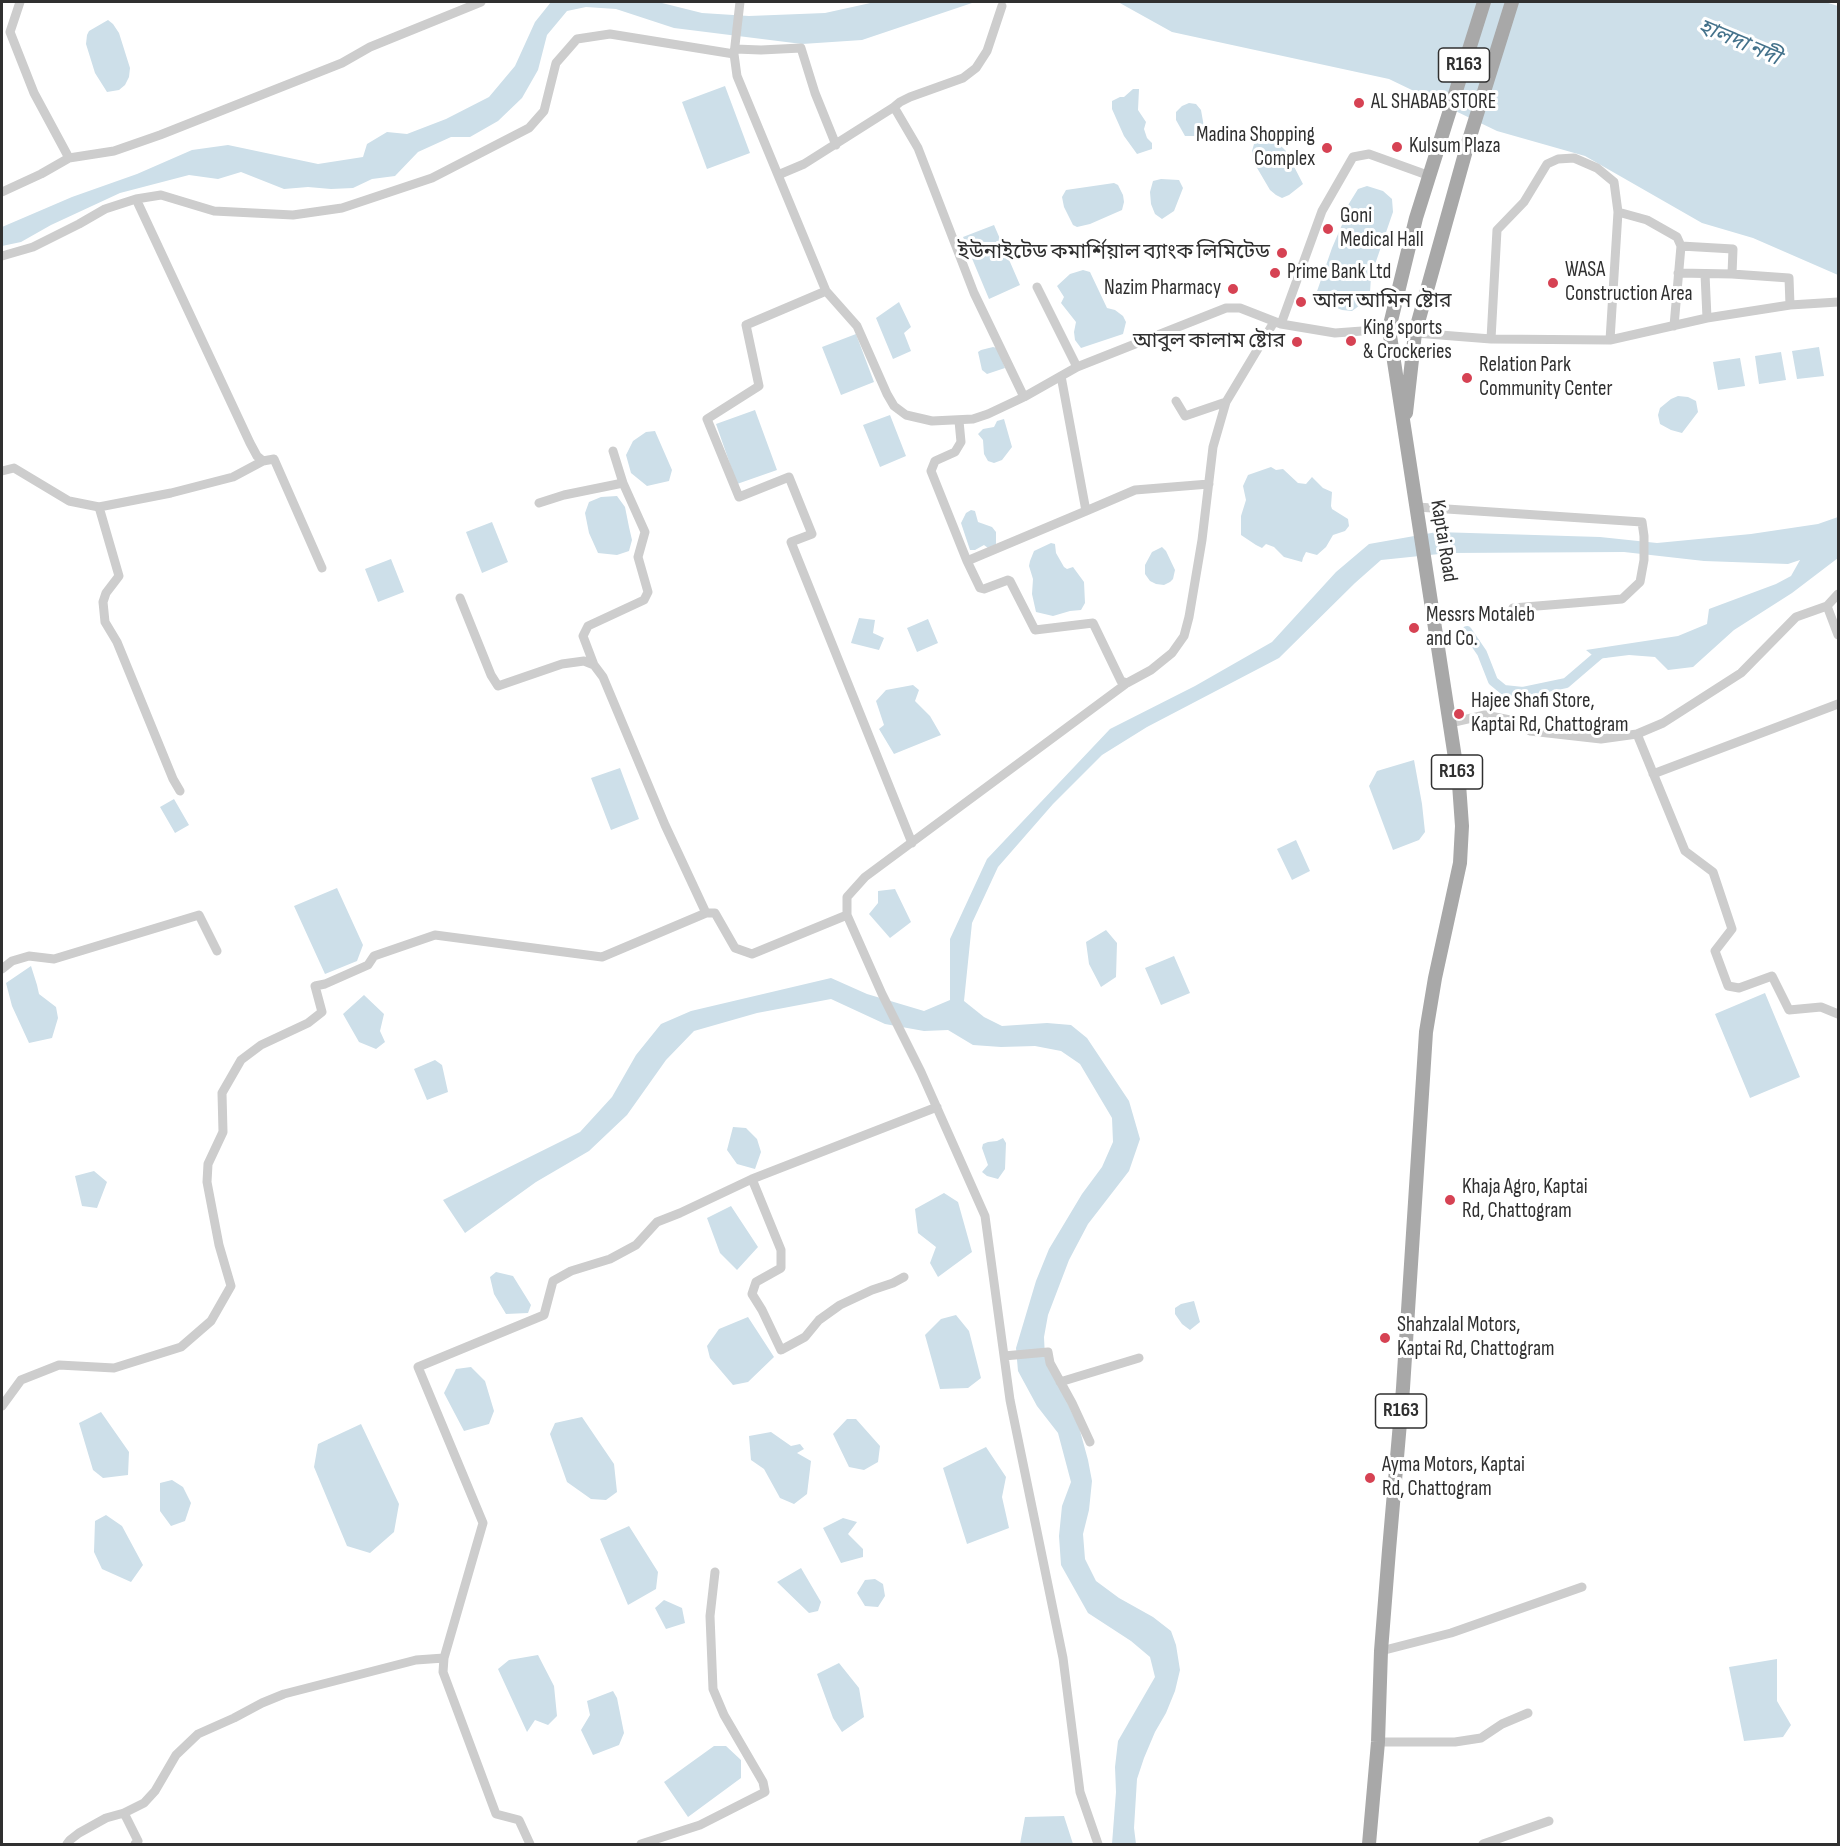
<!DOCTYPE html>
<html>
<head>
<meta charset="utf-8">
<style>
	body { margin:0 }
	#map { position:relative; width:1840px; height:1846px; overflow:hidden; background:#fff; font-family:"Sofia Sans Condensed",sans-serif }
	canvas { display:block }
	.frame { position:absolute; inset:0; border:3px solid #303030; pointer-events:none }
</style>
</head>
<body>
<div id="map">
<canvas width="1840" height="1846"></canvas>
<div class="frame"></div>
</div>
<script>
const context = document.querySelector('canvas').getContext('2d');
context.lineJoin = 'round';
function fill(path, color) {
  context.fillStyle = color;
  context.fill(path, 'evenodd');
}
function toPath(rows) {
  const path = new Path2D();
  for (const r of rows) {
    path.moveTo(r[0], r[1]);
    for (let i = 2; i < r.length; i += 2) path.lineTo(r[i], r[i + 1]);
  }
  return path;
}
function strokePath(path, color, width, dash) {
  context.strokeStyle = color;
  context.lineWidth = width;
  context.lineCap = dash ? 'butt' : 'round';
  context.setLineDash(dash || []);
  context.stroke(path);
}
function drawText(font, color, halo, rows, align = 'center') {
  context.font = font + ' "Sofia Sans Condensed","Noto Sans Bengali",sans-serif';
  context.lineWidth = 6;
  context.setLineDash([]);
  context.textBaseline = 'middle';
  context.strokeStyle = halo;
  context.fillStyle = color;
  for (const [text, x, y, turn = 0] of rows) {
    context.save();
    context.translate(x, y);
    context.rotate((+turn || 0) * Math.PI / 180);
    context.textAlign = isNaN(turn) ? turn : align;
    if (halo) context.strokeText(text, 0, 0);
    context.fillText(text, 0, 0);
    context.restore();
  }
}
fill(toPath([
	[551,2,658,2,702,13,749,16,825,13,875,2,975,2,862,40,802,44,674,28,616,9,586,7,567,11,547,35,538,70,522,98,498,121,470,137,451,137,418,152,395,176,372,179,353,188,331,189,308,187,284,189,241,172,218,179,189,175,120,193,51,225,21,242,2,246,2,227,72,197,137,174,192,150,228,145,318,164,363,157,367,144,387,132,407,134,446,119,489,97,515,66,535,22],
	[1118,2,1825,2,1838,6,1838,275,1753,238,1702,223,1585,156,1497,131,1389,79,1172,32],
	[108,20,113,24,119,33,130,68,129,77,125,85,119,90,107,92,95,73,86,44,87,35,89,31],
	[725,86,750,153,707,169,682,102],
	[1133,89,1139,89,1138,110,1146,122,1144,129,1147,138,1152,143,1152,149,1137,154,1124,136,1112,109,1112,101,1120,97,1124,97],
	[1189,103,1196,104,1201,110,1204,127,1202,132,1197,136,1185,136,1176,120,1176,112,1182,106],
	[1270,139,1279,144,1286,151,1303,184,1289,195,1282,198,1276,195,1270,190,1253,161,1252,151,1254,144,1262,140],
	[1161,179,1179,180,1183,188,1174,211,1162,219,1155,214,1151,204,1150,192,1153,181],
	[1114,183,1118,185,1123,195,1124,202,1122,210,1090,224,1077,227,1073,225,1064,207,1062,197,1066,190],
	[1367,186,1383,191,1392,199,1393,212,1371,276,1370,293,1363,303,1352,311,1342,310,1327,304,1315,297,1332,248,1344,220,1345,210,1358,189],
	[994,225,1020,285,989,299,963,237],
	[1083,270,1090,272,1107,308,1115,310,1123,316,1126,322,1123,334,1081,348,1075,340,1074,332,1076,322,1061,303,1064,297,1057,286,1070,274],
	[899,302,911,327,904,333,911,351,893,359,876,318],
	[856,334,874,382,841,395,822,347],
	[993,347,997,348,1005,368,987,374,982,370,978,352,981,350],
	[1819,347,1824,376,1797,379,1792,351],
	[1781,352,1786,380,1759,384,1755,356],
	[1740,358,1745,386,1718,390,1713,362],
	[1678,396,1688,397,1696,401,1698,412,1682,433,1671,430,1660,424,1658,415,1660,408,1671,399],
	[755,410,777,470,737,484,716,424],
	[890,415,906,456,880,467,863,425],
	[1004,419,1012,447,1002,460,994,463,988,461,984,454,983,440,978,434,983,429,994,427,997,421],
	[655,431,672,470,669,481,647,486,631,473,626,455,633,441,646,432],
	[1271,467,1276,470,1283,469,1298,483,1306,484,1312,477,1323,488,1332,492,1331,506,1332,509,1348,519,1349,526,1345,531,1333,535,1326,547,1317,555,1306,552,1303,558,1302,562,1284,557,1274,547,1266,544,1262,548,1256,545,1241,535,1241,516,1246,500,1243,486,1248,475],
	[617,496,625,507,629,527,632,540,629,551,617,555,598,553,589,533,585,513,589,502,601,497],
	[971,510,975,511,978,522,992,527,996,532,996,545,988,548,984,545,975,550,970,550,961,523,966,513],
	[1838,517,1838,558,1792,593,1734,630,1693,667,1668,670,1655,657,1629,655,1597,659,1586,650,1678,636,1707,624,1709,609,1776,584,1791,576,1800,560,1788,564,1704,561,1624,552,1449,553,1381,560,1355,583,1279,658,1147,727,1102,755,1053,804,998,867,972,923,964,1001,984,1017,1002,1026,1047,1023,1071,1025,1087,1038,1129,1101,1140,1139,1129,1171,1088,1224,1069,1260,1048,1315,1044,1337,1045,1358,1079,1427,1088,1460,1092,1481,1089,1510,1083,1534,1085,1559,1096,1581,1119,1598,1153,1617,1171,1631,1176,1645,1180,1670,1175,1691,1166,1713,1155,1732,1144,1758,1137,1779,1134,1828,1136,1844,1112,1844,1116,1792,1115,1767,1118,1741,1155,1677,1150,1657,1131,1641,1088,1613,1061,1565,1059,1536,1062,1506,1071,1482,1058,1433,1037,1406,1018,1371,1016,1348,1036,1281,1049,1249,1082,1194,1102,1167,1113,1142,1112,1118,1080,1064,1061,1051,1035,1046,1001,1047,973,1045,948,1030,924,1031,885,1024,831,999,757,1013,694,1031,666,1060,627,1115,589,1151,536,1182,465,1233,443,1200,580,1132,612,1097,636,1055,661,1024,691,1011,831,978,867,994,924,1011,950,1000,950,939,987,859,1110,729,1195,686,1272,642,1336,572,1369,544,1437,532,1600,537,1657,543,1751,534,1818,524],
	[492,522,508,562,482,573,466,532],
	[1051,543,1055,544,1056,553,1064,567,1067,569,1073,567,1084,582,1085,603,1081,610,1070,611,1053,616,1036,612,1032,594,1033,579,1029,566,1030,561,1034,551],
	[1162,547,1166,551,1175,570,1173,579,1170,582,1164,585,1156,584,1150,581,1145,574,1145,565,1152,552],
	[391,559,404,592,378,602,365,569],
	[859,618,875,620,873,633,884,638,879,650,851,643],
	[928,619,938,643,917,652,907,628],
	[913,685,919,690,915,701,930,716,941,735,894,754,879,729,884,725,876,701,886,690],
	[1414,760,1422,804,1425,832,1419,840,1393,850,1369,786,1377,771],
	[620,768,639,819,611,830,591,778],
	[174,799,189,825,175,833,160,807],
	[1296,840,1310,871,1292,880,1277,849],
	[337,888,363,945,357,961,325,974,294,906],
	[895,889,911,922,890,938,869,914,878,903,878,891],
	[1106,930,1117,943,1116,977,1101,987,1089,964,1086,942],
	[1174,956,1190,993,1161,1005,1145,968],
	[31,966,37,985,39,994,56,1007,58,1018,52,1038,29,1043,12,1006,6,983],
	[1765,993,1800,1077,1750,1098,1715,1014],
	[364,995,384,1014,380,1031,385,1042,376,1049,359,1042,343,1014],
	[435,1060,442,1065,448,1092,427,1100,414,1069],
	[733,1127,746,1128,757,1139,761,1152,755,1169,737,1164,727,1150],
	[1003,1138,1006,1143,1005,1169,998,1179,987,1176,982,1172,988,1165,982,1148,983,1144,988,1142,997,1141],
	[94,1171,107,1182,97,1208,82,1206,75,1176],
	[944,1193,958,1202,972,1252,938,1277,930,1263,936,1247,918,1233,915,1209],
	[731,1206,758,1247,737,1270,720,1253,707,1218],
	[496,1272,513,1276,531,1305,528,1313,506,1314,494,1294,490,1277],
	[1194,1301,1200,1322,1190,1330,1182,1324,1175,1314,1175,1308,1181,1304],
	[956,1315,969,1331,981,1378,968,1388,940,1389,925,1335,941,1319],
	[748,1317,774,1357,748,1382,733,1385,710,1358,707,1346,719,1329],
	[471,1367,485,1381,494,1411,489,1424,464,1431,444,1393,456,1369],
	[101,1412,129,1452,128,1475,103,1478,93,1470,79,1423],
	[582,1417,614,1464,617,1492,606,1500,591,1499,567,1482,550,1434,555,1423],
	[847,1419,856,1419,880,1446,878,1462,864,1470,849,1467,833,1434],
	[361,1424,399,1504,394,1532,370,1553,347,1546,314,1467,318,1444],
	[771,1432,791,1446,800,1444,804,1449,797,1453,811,1461,807,1494,794,1504,780,1498,764,1469,751,1460,749,1436],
	[986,1447,1006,1477,1002,1497,1009,1528,967,1544,943,1468],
	[172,1480,183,1487,191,1503,185,1521,171,1526,160,1511,160,1483],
	[106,1515,122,1526,143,1565,131,1582,102,1569,94,1552,95,1521],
	[843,1518,857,1522,848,1534,863,1549,863,1557,841,1563,823,1528],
	[629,1526,658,1572,656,1589,628,1605,600,1539],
	[801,1568,821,1602,818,1611,809,1613,777,1582],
	[875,1579,883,1584,885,1596,878,1607,865,1606,857,1593,865,1580],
	[664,1600,682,1608,685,1623,666,1629,655,1608],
	[538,1655,554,1686,557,1716,548,1725,535,1720,527,1732,498,1669,509,1660],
	[1777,1659,1777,1701,1791,1725,1783,1737,1744,1741,1729,1667],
	[839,1663,859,1688,864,1717,842,1732,833,1718,817,1674],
	[613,1691,617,1698,624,1733,619,1745,593,1755,581,1730,590,1715,587,1701],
	[714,1746,726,1746,741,1760,741,1778,688,1817,664,1782],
	[1064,1816,1073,1844,1020,1844,1025,1817]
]), '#cddfe9');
strokePath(toPath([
	[1467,631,1482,653,1493,681,1504,690,1523,692,1566,683,1601,653,1605,653]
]), '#cddfe9', 10);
strokePath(toPath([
	[20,2,10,32,34,93,69,158],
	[735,49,761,50,801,48,815,93,836,145],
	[734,54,740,2],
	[894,107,900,102,910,97,963,78,976,68,987,51,1002,6],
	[778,175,804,164,894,107,918,148,974,293,1024,397],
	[2,192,41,174,69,158,114,151,160,135,342,63,370,47,481,2],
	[136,199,250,443,257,456,263,461,274,459,322,568],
	[1618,212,1647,220,1677,237,1681,246,1674,326],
	[1681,246,1733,249,1732,274],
	[2,256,33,247,79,224,105,209,136,199,161,195,214,211,293,215,342,208,432,178,529,128,544,111,556,63,577,39,610,34,734,54,737,76,826,291,857,326,887,394,894,406,906,415,932,421,973,419,988,414,1024,397,1077,367,1226,308,1240,308,1281,324,1335,333,1389,329],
	[1678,273,1732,274,1789,278,1790,305],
	[1705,274,1707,318],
	[1037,287,1077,367],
	[826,291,746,325,759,386,707,419,739,497,789,477,812,534,791,542,912,843],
	[1281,324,1322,211,1353,157,1369,154,1430,176],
	[1415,333,1491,339,1610,340,1707,318,1790,305,1838,302],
	[1491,339,1497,230,1524,202,1547,164,1558,159,1574,158,1597,168,1614,182,1618,212,1610,340],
	[1061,376,1086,511,1135,490,1209,484],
	[1176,401,1185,416,1226,402],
	[959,421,961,442,955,452,935,461,931,471,967,561],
	[613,451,623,483,645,532,638,557,648,592,644,600,588,626,583,636,594,665,603,677,665,825,706,913,715,913,735,948,752,954,847,915],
	[2,471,14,468,69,501,99,507,171,493,233,477,263,461],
	[539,503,564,495,623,483],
	[99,507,119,576,106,593,103,602,105,622,117,642,173,779,180,791],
	[1417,507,1642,522,1644,536,1644,560,1640,582,1622,599,1513,608],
	[1086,511,967,561,980,588,984,589,1008,580,1010,581,1035,630,1093,623,1121,681,1127,683],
	[1838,594,1827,606,1838,635],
	[460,598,491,675,498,686,562,664,584,661,594,665],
	[1450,723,1485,715,1520,722,1530,731,1601,739,1637,734,1663,723,1741,673,1796,617,1827,606],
	[1637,734,1685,851,1713,872,1732,929,1715,951,1728,986,1739,988,1772,976,1789,1010,1821,1007,1838,1014],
	[1653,774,1838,704],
	[2,969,12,961,29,956,54,959,199,915,217,951],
	[752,1179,781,1250,781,1268,756,1282,752,1294,762,1310,781,1350,805,1337,819,1320,840,1305,872,1290,893,1283,904,1277],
	[1004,1356,1048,1352,1050,1363,1072,1403,1090,1442],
	[1060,1382,1139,1358],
	[2,1406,21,1380,59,1365,114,1368,181,1347,211,1321,231,1286,219,1245,207,1182,208,1164,223,1132,222,1093,241,1060,261,1045,308,1023,322,1012,315,986,325,984,368,965,374,956,435,935,602,957,706,913],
	[1381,1651,1451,1633,1582,1587],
	[1378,1742,1455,1742,1481,1738,1502,1724,1528,1713],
	[124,1813,138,1841,135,1844],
	[67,1844,70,1840,79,1833,106,1818,124,1813,144,1803,155,1791,176,1755,198,1734,234,1718,262,1703,284,1694,416,1660,444,1658],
	[530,1844,519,1820,496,1814,443,1672,444,1658,483,1523,418,1367,544,1315,553,1281,571,1271,610,1259,636,1245,657,1222,680,1213,752,1179,937,1107],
	[641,1844,700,1825,765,1792,763,1782,724,1715,713,1689,710,1616,715,1572],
	[1098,1844,1080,1792,1063,1658,1010,1400,985,1216,921,1072,882,994,847,915,847,897,865,877,1127,683,1151,670,1172,653,1184,636,1189,617,1202,540,1213,447,1226,402,1274,322],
	[1483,1844,1549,1821]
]), '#cdcdcd', 9);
strokePath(toPath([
	[1406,413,1415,333,1468,143,1512,2],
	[1369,1844,1378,1742,1381,1651,1389,1550,1403,1388,1426,1032,1435,978,1460,863,1462,826,1459,784,1389,329,1416,218,1484,2]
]), '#a8a8a8', 14);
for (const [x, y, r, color] of [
	[1359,103,6,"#d64253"],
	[1397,147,6,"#d64253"],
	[1327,148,6,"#d64253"],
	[1328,229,6,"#d64253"],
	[1282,253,6,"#d64253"],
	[1275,273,6,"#d64253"],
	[1553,283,6,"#d64253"],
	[1233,289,6,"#d64253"],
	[1301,302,6,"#d64253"],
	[1351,341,6,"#d64253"],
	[1297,342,6,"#d64253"],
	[1467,378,6,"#d64253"],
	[1414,628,6,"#d64253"],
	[1459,714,6,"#d64253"],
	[1450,1200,6,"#d64253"],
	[1385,1338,6,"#d64253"],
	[1370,1478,6,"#d64253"]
]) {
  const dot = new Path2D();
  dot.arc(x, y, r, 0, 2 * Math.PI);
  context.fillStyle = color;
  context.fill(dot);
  strokePath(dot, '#fff', 2);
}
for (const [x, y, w] of [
	[1464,65,51],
	[1457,772,51],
	[1401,1411,51]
]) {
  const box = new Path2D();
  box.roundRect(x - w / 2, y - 17, w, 34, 4.5);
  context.fillStyle = '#fff';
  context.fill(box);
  strokePath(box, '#303030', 1.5);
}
drawText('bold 20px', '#303030', null, [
	["R163",1464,65],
	["R163",1457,772],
	["R163",1401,1411]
]);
drawText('21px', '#303030', '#fff', [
	["AL SHABAB STORE",1371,103],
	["Madina Shopping",1315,136,"right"],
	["Complex",1315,160,"right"],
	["Kulsum Plaza",1409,147],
	["Goni",1340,217],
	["Medical Hall",1340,241],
	["ইউনাইটেড কমার্শিয়াল ব্যাংক লিমিটেড",1270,253,"right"],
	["WASA",1565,271],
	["Construction Area",1565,295],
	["Prime Bank Ltd",1287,273],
	["Nazim Pharmacy",1221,289,"right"],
	["আল আমিন ষ্টোর",1313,302],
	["King sports",1363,329],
	["& Crockeries",1363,353],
	["আবুল কালাম ষ্টোর",1285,342,"right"],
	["Relation Park",1479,366],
	["Community Center",1479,390],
	["Messrs Motaleb",1426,616],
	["and Co.",1426,640],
	["Hajee Shafi Store,",1471,702],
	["Kaptai Rd, Chattogram",1471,726],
	["Khaja Agro, Kaptai",1462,1188],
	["Rd, Chattogram",1462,1212],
	["Shahzalal Motors,",1397,1326],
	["Kaptai Rd, Chattogram",1397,1350],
	["Ayma Motors, Kaptai",1382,1466],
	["Rd, Chattogram",1382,1490]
], 'left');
drawText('21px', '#303030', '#fff', [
	["Kaptai Road",1443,541,81]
]);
drawText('italic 22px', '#44728b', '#fff', [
	["হালদা নদী",1739,43,23]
]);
</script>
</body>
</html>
